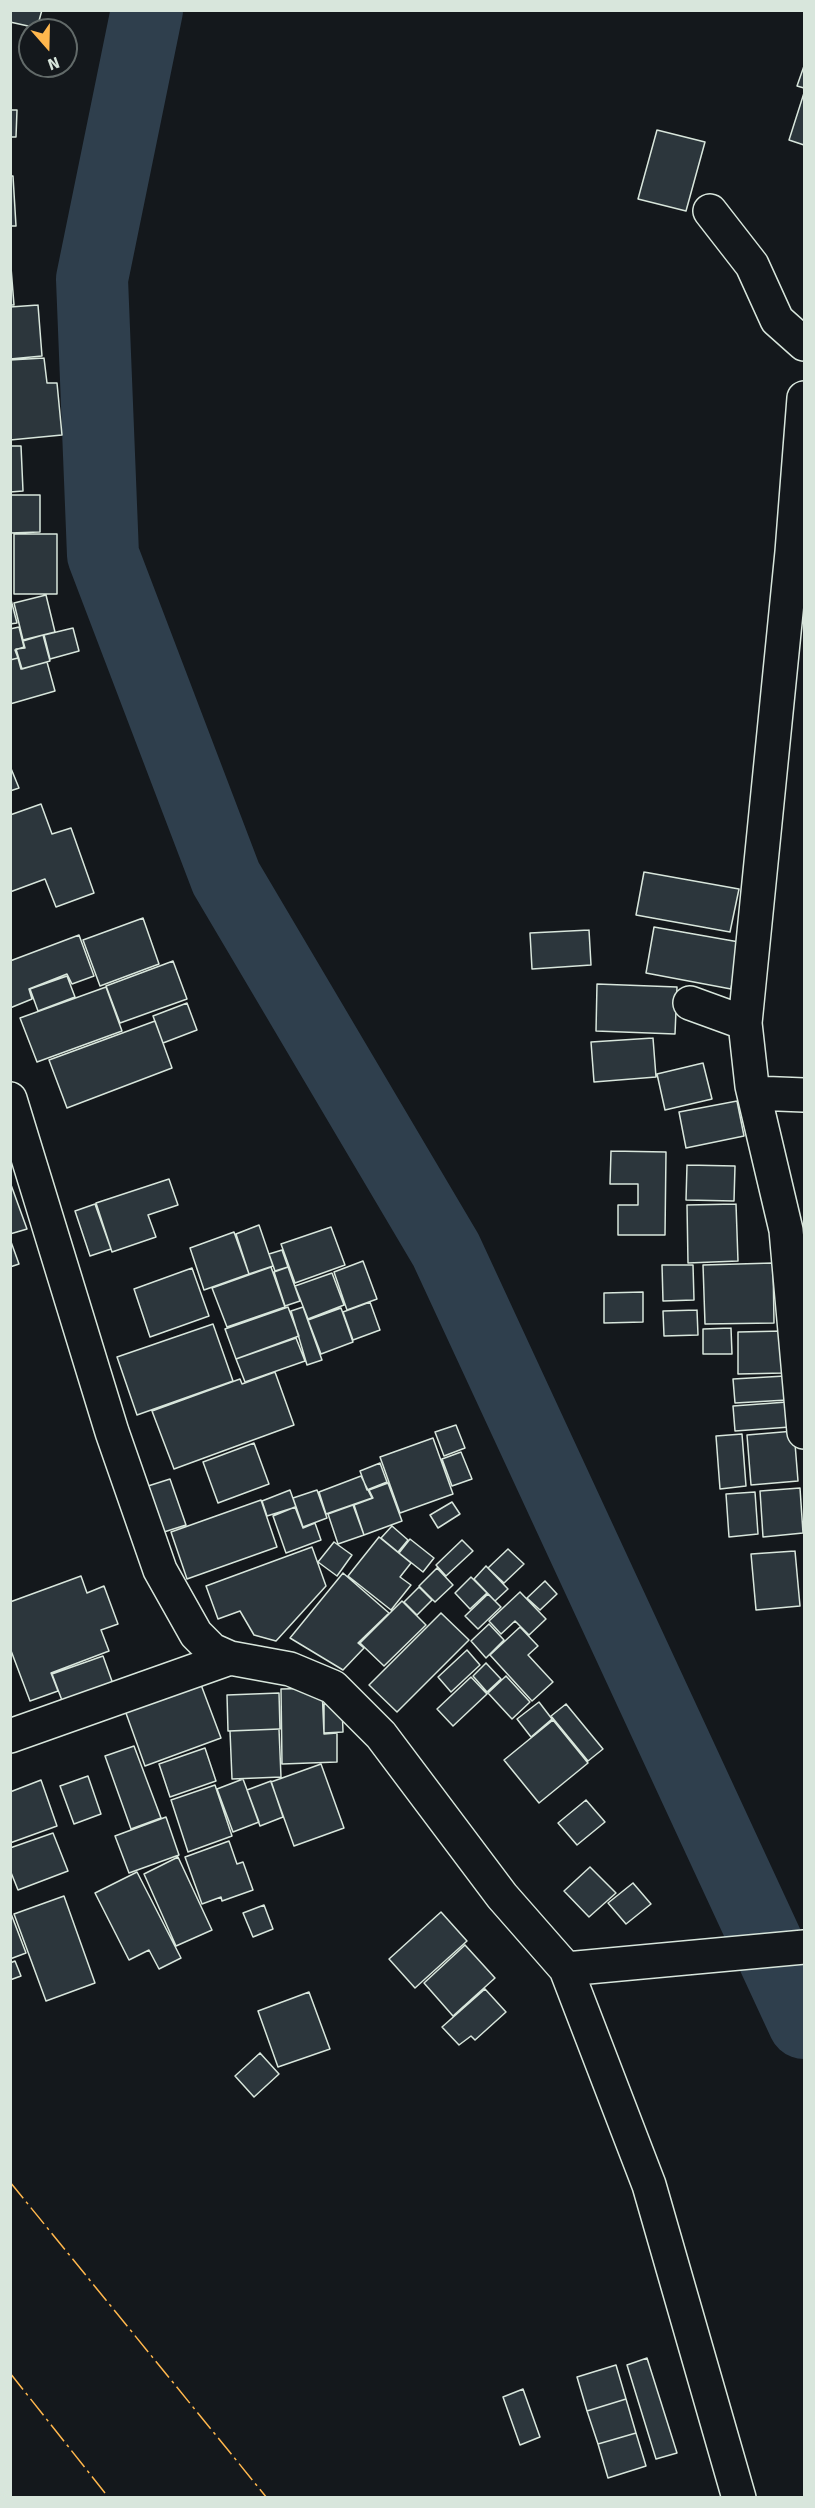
<!DOCTYPE html>
<html>
<head>
<meta charset="utf-8">
<style>
	body { margin:0 }
	#map { position:relative; width:815px; height:2508px; overflow:hidden; background:#14181c; font-family:Signika,sans-serif }
	canvas { display:block }
	.frame { position:absolute; inset:0; border:12px solid #d8e6dc; pointer-events:none }
	.north { position:absolute; left:18px; top:18px; width:60px; height:60px; box-sizing:border-box; background:#14181c; border:2px solid #626a69; border-radius:50%; rotate:160deg; font-size:16px; font-weight:700; line-height:24px; text-align:center; color:#d8e6dc }
	.north::after { content:''; display:block; margin:auto; width:21px; height:27px; background:#ffb74d; clip-path:polygon(50% 0,100% 100%,50% 72%,0 100%) }
</style>
</head>
<body>
<div id="map">
<canvas width="815" height="2508"></canvas>
<div class="frame"></div>
<div class="north">N</div>
</div>
<script>
const context = document.querySelector('canvas').getContext('2d');
context.lineJoin = 'round';
function toPath(rows) {
  const path = new Path2D();
  for (const r of rows) {
    path.moveTo(r[0], r[1]);
    for (let i = 2; i < r.length; i += 2) path.lineTo(r[i], r[i + 1]);
  }
  return path;
}
function strokePath(path, color, width, dash) {
  context.strokeStyle = color;
  context.lineWidth = width;
  context.lineCap = dash ? 'butt' : 'round';
  context.setLineDash(dash || []);
  context.stroke(path);
}
function fill(path, color) {
  context.fillStyle = color;
  context.fill(path, 'evenodd');
}
strokePath(toPath([
	[147,10,92,279,103,555,226,878,446,1250,804,2023]
]), '#2f3f4d', 72);
const building = toPath([
	[10,10,42,10,37,28,10,22,10,10],
	[804,66,804,88,797,86,804,66],
	[804,93,804,145,789,140,804,93],
	[10,110,17,110,16,137,10,137,10,110],
	[657,130,705,142,686,211,638,199,657,130],
	[10,176,13,176,16,226,10,226,10,176],
	[10,255,14,305,10,305,10,255],
	[38,305,42,356,10,359,10,307,38,305],
	[44,358,47,383,57,383,62,435,10,440,10,360,44,358],
	[10,446,21,446,23,491,10,492,10,446],
	[10,495,40,495,40,532,10,533,10,495],
	[14,534,57,534,57,594,14,594,14,534],
	[46,595,55,632,23,640,14,603,46,595],
	[10,596,17,623,10,624,10,596],
	[19,627,24,647,15,650,18,658,10,660,10,629,19,627],
	[73,628,79,651,50,659,44,635,73,628],
	[43,635,50,661,22,669,16,649,25,648,23,641,43,635],
	[18,658,21,669,47,662,55,691,10,704,10,660,18,658],
	[10,766,19,788,10,791,10,766],
	[41,804,52,834,71,828,94,893,56,907,45,879,10,892,10,815,41,804],
	[644,872,739,889,730,932,636,915,644,872],
	[143,918,159,964,100,986,83,940,143,918],
	[654,927,739,942,731,989,646,973,654,927],
	[589,930,591,965,532,969,530,933,589,930],
	[79,935,94,976,72,984,67,974,29,989,32,999,10,1008,10,961,79,935],
	[173,961,187,999,120,1023,106,986,173,961],
	[67,976,75,997,38,1011,30,989,67,976],
	[597,984,677,987,675,1034,596,1031,597,984],
	[106,987,122,1031,37,1062,20,1018,106,987],
	[187,1003,197,1030,163,1043,153,1016,187,1003],
	[155,1021,172,1068,67,1108,49,1060,155,1021],
	[653,1038,656,1077,594,1082,591,1042,653,1038],
	[703,1063,712,1099,665,1110,657,1074,703,1063],
	[737,1101,744,1136,686,1148,679,1112,737,1101],
	[611,1151,666,1152,665,1235,618,1235,618,1205,638,1205,638,1184,610,1184,611,1151],
	[687,1165,735,1166,734,1201,686,1200,687,1165],
	[169,1179,178,1205,148,1215,156,1237,112,1252,96,1203,169,1179],
	[10,1182,27,1229,10,1234,10,1182],
	[95,1204,111,1249,90,1256,75,1211,95,1204],
	[736,1204,738,1261,688,1263,687,1205,736,1204],
	[259,1225,273,1266,249,1274,236,1234,259,1225],
	[331,1227,345,1265,295,1283,281,1244,331,1227],
	[234,1232,249,1274,204,1290,190,1248,234,1232],
	[10,1239,19,1264,10,1267,10,1239],
	[282,1250,288,1267,275,1271,269,1254,282,1250],
	[363,1261,377,1299,347,1310,334,1272,363,1261],
	[773,1263,774,1323,705,1324,703,1265,773,1263],
	[662,1265,693,1265,694,1300,663,1301,662,1265],
	[271,1267,285,1307,227,1327,212,1288,271,1267],
	[288,1267,300,1301,285,1306,274,1272,288,1267],
	[192,1268,209,1316,150,1337,134,1289,192,1268],
	[332,1273,344,1305,308,1319,295,1286,332,1273],
	[643,1292,643,1322,604,1323,604,1293,643,1292],
	[370,1302,380,1330,353,1340,343,1312,370,1302],
	[288,1307,299,1336,236,1359,225,1329,288,1307],
	[303,1307,322,1360,307,1365,291,1311,303,1307],
	[341,1308,353,1342,321,1354,308,1320,341,1308],
	[697,1310,698,1335,664,1336,663,1311,697,1310],
	[213,1324,233,1381,137,1415,117,1357,213,1324],
	[731,1328,732,1354,703,1354,703,1329,731,1328],
	[783,1331,784,1373,738,1374,738,1332,783,1331],
	[296,1338,305,1361,245,1382,236,1359,296,1338],
	[275,1372,294,1425,174,1469,152,1411,240,1379,242,1384,275,1372],
	[785,1376,787,1400,735,1403,733,1379,785,1376],
	[787,1402,790,1427,735,1431,733,1406,787,1402],
	[456,1425,465,1448,444,1456,435,1432,456,1425],
	[794,1431,798,1481,751,1485,747,1435,794,1431],
	[742,1434,746,1486,720,1489,716,1436,742,1434],
	[433,1438,453,1494,400,1513,380,1457,433,1438],
	[254,1443,269,1484,218,1503,203,1462,254,1443],
	[461,1452,472,1479,452,1486,442,1459,461,1452],
	[380,1463,387,1482,367,1490,360,1471,380,1463],
	[361,1476,372,1498,326,1514,319,1492,361,1476],
	[170,1479,186,1525,164,1532,148,1486,170,1479],
	[388,1483,402,1521,364,1535,354,1505,373,1498,369,1490,388,1483],
	[800,1488,803,1533,763,1537,760,1491,800,1488],
	[290,1490,296,1507,267,1516,262,1501,290,1490],
	[317,1490,327,1518,303,1527,293,1498,317,1490],
	[755,1492,758,1534,729,1537,726,1494,755,1492],
	[261,1500,277,1547,187,1579,171,1532,261,1500],
	[452,1502,460,1514,438,1528,430,1515,452,1502],
	[353,1505,364,1535,338,1544,328,1514,353,1505],
	[295,1507,303,1528,315,1523,321,1540,286,1553,273,1516,295,1507],
	[392,1526,408,1540,398,1552,381,1538,392,1526],
	[379,1537,411,1563,400,1577,411,1585,391,1610,348,1576,379,1537],
	[410,1539,434,1558,423,1572,399,1553,410,1539],
	[462,1540,473,1551,446,1576,436,1565,462,1540],
	[334,1542,352,1555,337,1576,318,1562,334,1542],
	[312,1547,326,1586,276,1641,254,1635,240,1611,218,1619,206,1586,312,1547],
	[508,1549,524,1564,504,1583,488,1568,508,1549],
	[795,1551,800,1606,756,1610,751,1554,795,1551],
	[486,1566,508,1589,495,1601,474,1579,486,1566],
	[437,1568,453,1585,435,1602,419,1586,437,1568],
	[343,1573,389,1613,358,1643,364,1648,343,1670,290,1638,343,1573],
	[81,1576,87,1593,104,1586,118,1624,101,1630,109,1651,51,1673,58,1691,30,1701,10,1648,10,1602,81,1576],
	[471,1577,487,1593,470,1609,455,1593,471,1577],
	[545,1581,557,1594,540,1610,527,1598,545,1581],
	[419,1587,432,1600,417,1615,404,1602,419,1587],
	[520,1592,546,1619,529,1635,515,1621,501,1634,489,1621,520,1592],
	[488,1594,501,1607,478,1629,465,1616,488,1594],
	[402,1601,426,1625,384,1666,360,1643,402,1601],
	[441,1613,469,1640,397,1712,369,1685,441,1613],
	[489,1624,504,1640,486,1658,471,1641,489,1624],
	[520,1627,538,1646,528,1655,553,1682,532,1701,490,1655,520,1627],
	[467,1650,480,1665,451,1692,438,1677,467,1650],
	[103,1656,113,1684,63,1703,52,1674,103,1656],
	[486,1663,501,1679,487,1692,473,1676,486,1663],
	[197,1674,221,1738,145,1766,122,1702,197,1674],
	[506,1676,530,1702,512,1719,488,1693,506,1676],
	[471,1677,487,1694,453,1726,437,1709,471,1677],
	[322,1688,324,1734,337,1733,337,1762,282,1764,281,1689,322,1688],
	[279,1693,280,1729,228,1731,227,1695,279,1693],
	[539,1702,552,1719,531,1737,517,1719,539,1702],
	[324,1704,342,1704,343,1732,324,1733,324,1704],
	[566,1704,603,1749,588,1761,551,1716,566,1704],
	[553,1720,588,1763,539,1803,504,1760,553,1720],
	[279,1729,281,1777,232,1779,230,1731,279,1729],
	[134,1746,161,1818,131,1829,105,1756,134,1746],
	[205,1748,216,1781,170,1797,159,1764,205,1748],
	[321,1764,344,1828,294,1846,271,1782,321,1764],
	[88,1776,101,1814,74,1824,60,1786,88,1776],
	[243,1779,259,1822,233,1832,217,1789,243,1779],
	[41,1780,57,1826,10,1843,10,1792,41,1780],
	[271,1781,283,1817,260,1826,247,1790,271,1781],
	[215,1785,232,1836,188,1852,171,1800,215,1785],
	[586,1800,605,1822,577,1845,558,1823,586,1800],
	[166,1817,179,1855,129,1873,115,1836,166,1817],
	[53,1833,68,1871,18,1890,10,1870,10,1848,53,1833],
	[229,1841,237,1864,243,1862,253,1890,222,1901,221,1897,202,1904,185,1857,229,1841],
	[178,1857,212,1930,176,1946,144,1874,178,1857],
	[590,1867,616,1893,589,1917,564,1891,590,1867],
	[137,1872,181,1958,159,1969,149,1950,129,1960,95,1893,137,1872],
	[633,1883,651,1904,626,1924,608,1903,633,1883],
	[64,1896,95,1983,46,2001,14,1914,64,1896],
	[264,1905,273,1929,253,1937,243,1913,264,1905],
	[10,1911,26,1953,10,1959,10,1911],
	[441,1912,467,1941,415,1988,389,1959,441,1912],
	[465,1945,495,1978,453,2016,424,1983,465,1945],
	[15,1961,21,1976,10,1980,10,1963,15,1961],
	[485,1989,506,2012,475,2040,471,2036,459,2045,442,2027,485,1989],
	[309,1992,330,2049,278,2067,258,2011,309,1992],
	[260,2053,279,2074,254,2097,235,2076,260,2053],
	[647,2358,677,2453,656,2459,627,2365,647,2358],
	[616,2365,626,2399,587,2411,577,2377,616,2365],
	[523,2389,540,2437,520,2445,503,2397,523,2389],
	[626,2399,636,2433,598,2444,587,2411,626,2399],
	[636,2433,646,2466,608,2478,598,2444,636,2433]
]);
fill(building, '#2c363c');
strokePath(building, '#d8e6dc', 1.5);
const minor = toPath([
	[710,211,752,265,777,320,804,344],
	[804,398,792,552,745,1023,752,1086,786,1230,804,1432],
	[690,1003,745,1023],
	[754,1093,804,1095],
	[10,1099,112,1432,160,1570,196,1634,212,1650,230,1658,290,1669,333,1687,381,1735,502,1896,566,1969,649,2185,739,2498],
	[10,1736,230,1658],
	[566,1969,804,1947]
]);
strokePath(minor, '#d8e6dc', 36);
strokePath(minor, '#14181c', 33);
strokePath(toPath([
	[10,2182,267,2498],
	[10,2373,109,2498]
]), '#ffb74d', 1.5, [21, 4.5, 3, 4.5]);
</script>
</body>
</html>
